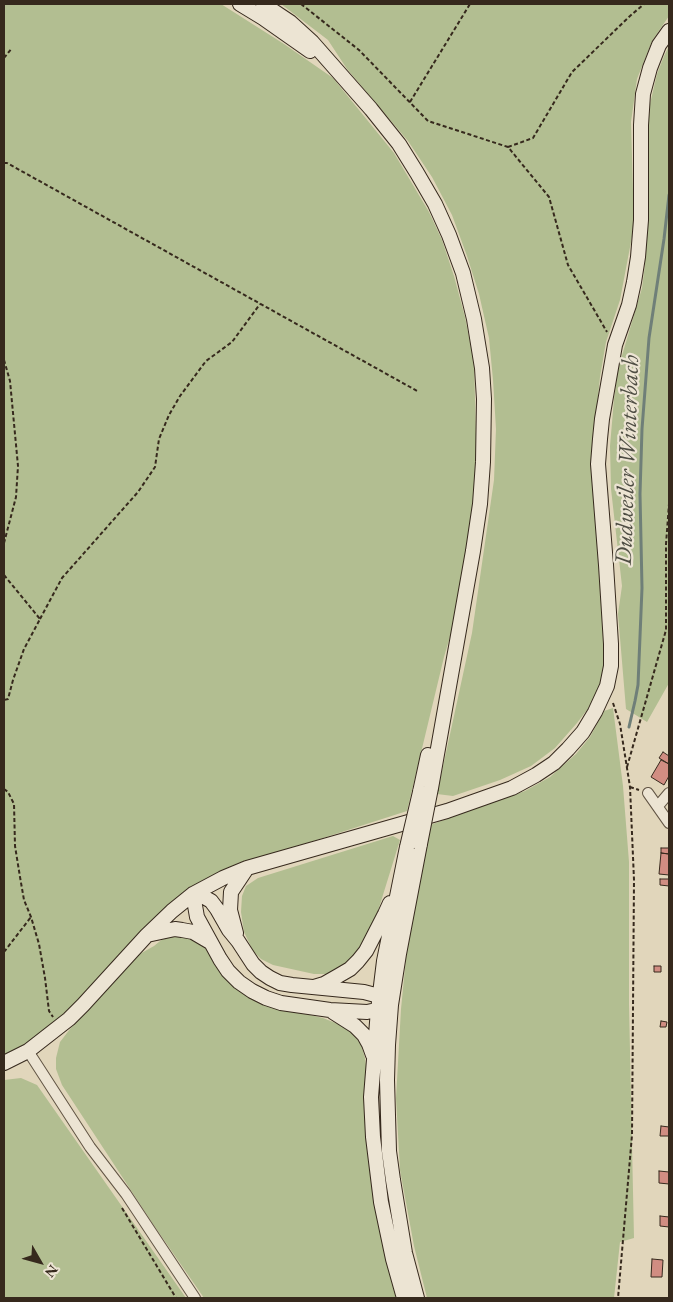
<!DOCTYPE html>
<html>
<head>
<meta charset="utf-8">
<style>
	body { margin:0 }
	#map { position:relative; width:673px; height:1302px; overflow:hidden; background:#e1d6bb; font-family:"EB Garamond",serif }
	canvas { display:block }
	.frame { position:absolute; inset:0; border:5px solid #36291d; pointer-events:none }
	.north { position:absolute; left:15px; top:1237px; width:50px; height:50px; -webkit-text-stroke:4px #ece4d3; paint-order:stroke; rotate:128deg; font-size:14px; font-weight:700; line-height:20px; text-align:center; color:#36291d }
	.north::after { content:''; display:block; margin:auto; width:18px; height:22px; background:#36291d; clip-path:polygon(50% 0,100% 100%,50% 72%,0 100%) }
</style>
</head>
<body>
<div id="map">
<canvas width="673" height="1302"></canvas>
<div class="frame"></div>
<div class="north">N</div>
</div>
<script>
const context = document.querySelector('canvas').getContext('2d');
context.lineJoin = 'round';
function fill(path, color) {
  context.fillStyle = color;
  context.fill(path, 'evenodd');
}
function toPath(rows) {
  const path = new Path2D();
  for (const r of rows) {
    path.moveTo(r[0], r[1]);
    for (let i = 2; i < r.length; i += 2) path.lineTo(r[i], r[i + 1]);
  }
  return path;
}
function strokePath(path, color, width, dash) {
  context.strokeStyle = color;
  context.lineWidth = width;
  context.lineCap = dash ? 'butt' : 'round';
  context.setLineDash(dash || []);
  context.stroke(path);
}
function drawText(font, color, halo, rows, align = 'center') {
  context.font = font + ' "EB Garamond",serif';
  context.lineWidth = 4.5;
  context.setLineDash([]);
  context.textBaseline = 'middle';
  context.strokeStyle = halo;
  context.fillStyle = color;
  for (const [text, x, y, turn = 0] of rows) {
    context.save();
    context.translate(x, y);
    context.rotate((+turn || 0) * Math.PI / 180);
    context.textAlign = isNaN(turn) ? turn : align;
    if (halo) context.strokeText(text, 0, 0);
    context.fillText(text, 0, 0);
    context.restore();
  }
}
fill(toPath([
	[4,4,221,4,284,44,333,78,394,153,429,212,442,240,454,276,465,317,474,362,476,435,476,472,472,510,457,613,444,657,407,811,264,857,238,863,200,884,67,1013,21,1049,4,1058],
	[281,4,669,4,669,16,652,41,637,79,631,122,634,226,620,300,606,342,600,377,594,436,607,646,604,671,599,688,590,706,577,723,555,748,531,766,500,780,453,796,437,794,472,633,494,480,496,429,493,380,489,338,479,294,467,256,452,215,432,177,408,141,347,69,328,40],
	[669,46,669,683,647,722,626,709,618,614,622,586,611,489,610,446,614,399,618,369,642,288,645,265,648,128,650,104,657,74,664,56],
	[613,708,623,786,629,862,629,1004,634,1238,620,1242,614,1298,427,1298,414,1246,400,1170,396,1098,401,1009,406,958,426,842,430,825,525,791,550,777,576,754,590,737,604,711],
	[393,836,400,840,378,911,365,944,352,961,337,971,327,974,314,974,273,965,261,959,253,951,244,932,241,912,242,896,246,886,258,878],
	[175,935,188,936,209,950,229,981,241,992,261,1004,323,1018,338,1024,352,1033,361,1044,365,1058,399,1298,204,1298,153,1224,62,1085,56,1069,56,1058,60,1042,70,1029,138,955,154,946,165,937],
	[21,1078,37,1085,186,1298,4,1298,4,1080]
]), '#b2be91');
strokePath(toPath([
	[629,727,635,701,638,685,642,588,640,494,642,429,649,338,664,239,669,195]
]), '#6f7f78', 3);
const building = toPath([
	[663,752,669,756,669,764,659,758,663,752],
	[661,760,669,764,669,776,664,785,651,777,661,760],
	[661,848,669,848,669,854,661,853,661,848],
	[661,853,669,854,669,875,659,874,661,853],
	[660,879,669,879,669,886,660,885,660,879],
	[654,966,661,966,661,972,654,972,654,966],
	[661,1021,667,1022,666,1027,660,1027,661,1021],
	[661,1126,669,1127,669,1136,660,1136,661,1126],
	[659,1171,669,1172,669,1184,659,1183,659,1171],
	[660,1216,669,1217,669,1227,660,1226,660,1216],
	[652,1259,663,1260,662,1277,651,1277,652,1259]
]);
fill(building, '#d18d82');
strokePath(building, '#36291d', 1);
const street = toPath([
	[648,793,669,823],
	[658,806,669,793],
	[28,1051,90,1147,126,1194,195,1298]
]);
const secondary = toPath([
	[240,4,263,18,310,51],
	[263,4,290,22,312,42,371,109,399,144,417,173,435,204,449,235,463,273,474,319,482,368,484,399,483,462,480,504,473,551,431,788],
	[420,792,428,755],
	[193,894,197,917,220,959,228,971,239,982,252,991,266,998,281,1003,330,1010,367,1012,385,1008],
	[193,894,202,896,211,901,217,909,229,930,238,941,253,964,261,972,270,978,280,983,292,985,364,992,379,996,386,999],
	[236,933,230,910,231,892,247,868],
	[147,935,175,929,182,930,193,932,210,942],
	[314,987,324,984,338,976,350,969,358,961,366,951,385,914,390,903],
	[333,1012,355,1026,364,1035,369,1044,373,1055],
	[4,1063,28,1051,69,1019,83,1005,147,935,172,911,193,894,223,878,247,868,447,811,512,788,536,775,554,763,568,749,583,732,595,712,607,686,611,666,611,644,606,565,598,464,600,439,602,419,615,345,629,305,634,282,638,257,641,220,641,125,643,94,650,68,659,45,669,31],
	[404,1298,393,1259,381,1202,373,1137,371,1097,378,1010,384,961,407,847],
	[417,1298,405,1253,393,1180,389,1151,387,1080,388,1045,391,1005,399,954,420,844]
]);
strokePath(street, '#615444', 12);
strokePath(secondary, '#36291d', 16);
strokePath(toPath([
	[301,4,359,50,428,121,508,147,549,197,568,265,607,332],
	[4,58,12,48],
	[410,102,470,4],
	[508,147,533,138,572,72,630,16,644,4],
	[4,163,7,163,419,392],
	[4,360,10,381,18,466,16,497,4,543],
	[4,575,40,619,24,649,13,680,8,699,4,700],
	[40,619,62,578,138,492,155,467,159,439,169,415,180,396,206,361,232,342,260,304],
	[613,703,620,724,630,787,634,880,632,1135,618,1298],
	[627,767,666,630,666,544,669,504],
	[630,787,639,790],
	[4,789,8,792,14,804,15,846,20,877,24,900,31,917,39,944,45,978,49,1011,53,1017],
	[4,952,31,917],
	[122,1208,176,1298]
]), '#36291d', 2, [4, 2.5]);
strokePath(street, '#ece4d3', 10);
strokePath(secondary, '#ece4d3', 14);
const secondaryBridge = toPath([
	[420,844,431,788],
	[407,847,420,792]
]);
strokePath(secondaryBridge, '#36291d', 16, []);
strokePath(secondaryBridge, '#ece4d3', 14);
drawText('italic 24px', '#4e4d43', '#ece4d3', [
	["Dudweiler Winterbach",628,460,-88]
]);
</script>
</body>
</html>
